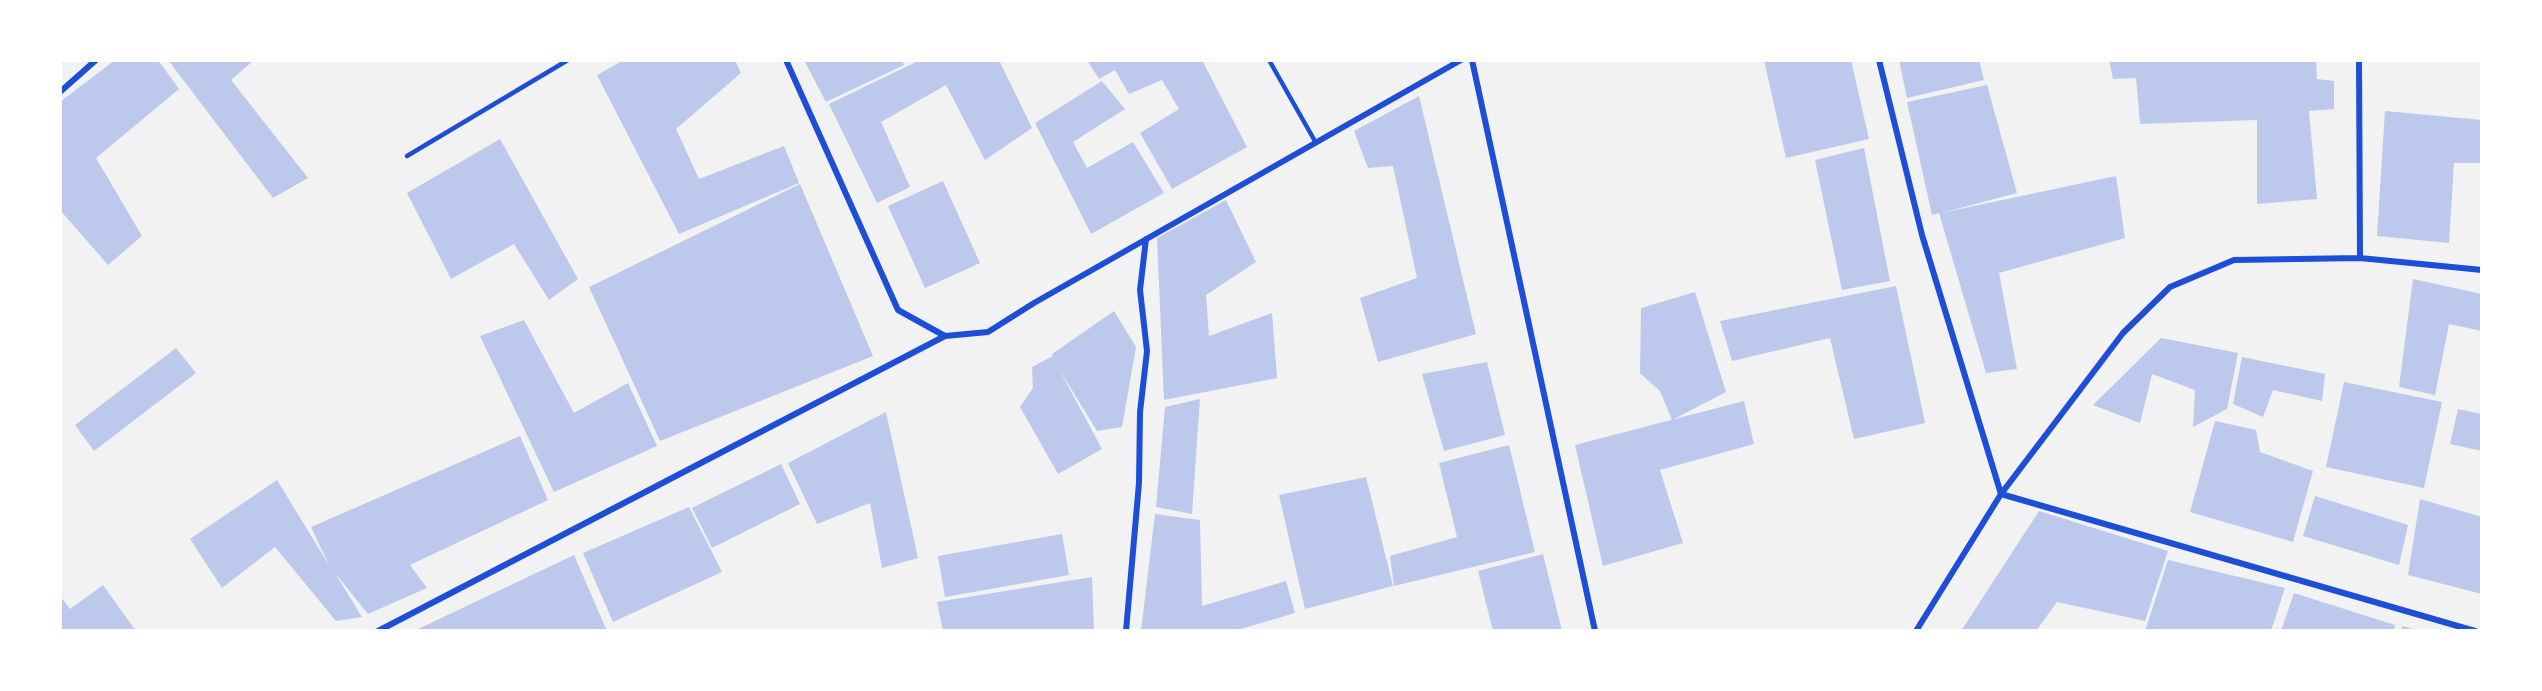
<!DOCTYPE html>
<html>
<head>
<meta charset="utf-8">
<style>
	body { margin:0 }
	#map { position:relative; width:2542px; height:691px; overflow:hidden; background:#f2f2f2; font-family:Spectral,serif }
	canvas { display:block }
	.frame { position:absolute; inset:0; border:62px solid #fff; pointer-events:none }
</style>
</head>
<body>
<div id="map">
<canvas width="2542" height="691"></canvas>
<div class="frame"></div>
</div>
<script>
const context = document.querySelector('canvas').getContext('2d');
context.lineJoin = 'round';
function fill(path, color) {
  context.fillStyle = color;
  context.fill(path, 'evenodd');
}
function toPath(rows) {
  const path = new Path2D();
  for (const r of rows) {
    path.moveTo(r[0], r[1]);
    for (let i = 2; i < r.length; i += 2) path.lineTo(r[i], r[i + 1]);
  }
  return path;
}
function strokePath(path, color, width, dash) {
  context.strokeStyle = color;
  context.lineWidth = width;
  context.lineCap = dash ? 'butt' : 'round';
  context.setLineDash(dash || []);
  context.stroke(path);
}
fill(toPath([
	[115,60,158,60,179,89,96,158,142,236,108,265,60,210,60,102],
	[168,60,254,60,231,80,308,178,273,198],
	[624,60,735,60,741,73,676,129,699,179,784,146,799,183,679,234,597,75],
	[804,60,902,60,904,65,826,102],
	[920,60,999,60,1032,128,985,160,946,85,881,122,910,187,877,203,829,104],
	[1087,60,1202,60,1247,147,1172,189,1140,133,1179,109,1162,80,1129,94,1115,70,1099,79],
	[1764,60,1851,60,1869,139,1786,158],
	[1899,60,1979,60,1984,80,1907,98],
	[2109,60,2316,60,2317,79,2334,81,2334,109,2309,111,2317,199,2257,204,2257,120,2140,124,2136,78,2113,79],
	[1102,81,1125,109,1073,142,1087,168,1133,142,1164,193,1091,234,1035,123],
	[1987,85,2017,193,1941,213,2116,176,2125,238,1999,273,2017,369,1986,373,1939,213,1932,215,1907,102],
	[1419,96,1476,334,1378,362,1360,298,1417,278,1393,166,1368,168,1354,131],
	[2385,111,2482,120,2482,163,2454,163,2449,243,2377,236],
	[500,139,578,279,549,300,514,244,451,279,407,193],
	[1864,148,1890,281,1842,290,1815,160],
	[943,181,980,263,925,288,888,206],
	[800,184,873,356,660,441,589,287],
	[1226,200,1256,262,1206,295,1209,336,1272,313,1277,378,1164,400,1157,238],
	[2413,279,2482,294,2482,331,2449,324,2435,395,2399,387],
	[1896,286,1925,423,1854,439,1830,338,1732,361,1720,321],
	[1695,292,1726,392,1672,420,1660,391,1640,373,1641,308],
	[1114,311,1136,347,1122,427,1097,431,1059,369,1102,449,1058,474,1020,407,1033,388,1032,367,1053,356,1052,354],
	[524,320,574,413,628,383,657,446,554,492,480,336],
	[2161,338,2238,353,2227,409,2193,427,2195,390,2152,374,2140,423,2093,405],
	[176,348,196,373,94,451,75,425],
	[2242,357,2325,374,2322,401,2273,390,2263,417,2233,404],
	[1487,362,1505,435,1444,451,1422,374],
	[2344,382,2442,402,2424,488,2326,467],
	[1200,399,1192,514,1156,507,1165,407],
	[1744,401,1754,444,1660,470,1683,543,1603,566,1575,445],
	[2458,409,2482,414,2482,451,2450,444],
	[886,412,918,558,882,568,870,503,817,524,788,463],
	[2215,421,2256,430,2260,452,2313,471,2293,542,2190,512],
	[520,436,548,500,410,565,427,588,368,614,335,573,362,617,336,621,275,547,222,588,190,539,277,480,329,565,311,527],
	[1509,445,1535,552,1394,586,1390,556,1457,537,1439,463],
	[781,464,800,504,712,548,692,508],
	[1366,477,1393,586,1305,609,1279,495],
	[2315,496,2408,525,2399,565,2303,536],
	[2420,499,2482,517,2482,594,2408,575],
	[689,507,722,572,613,622,583,553],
	[2039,511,2168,551,2145,621,2057,602,2036,631,1961,631],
	[1155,514,1200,520,1202,606,1286,581,1295,613,1234,631,1141,631],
	[1062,534,1069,575,945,597,938,556],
	[1543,554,1562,631,1493,631,1478,571],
	[574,555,607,631,414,631],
	[2168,560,2285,588,2271,631,2145,631],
	[1092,577,1094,631,943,631,937,602],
	[103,585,136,631,60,631,60,596,70,609],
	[2294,593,2395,625,2394,631,2281,631],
	[2402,626,2418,630,2418,631,2401,631]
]), '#bdc9ec');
strokePath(toPath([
	[1269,60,1316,143],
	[407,156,568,60]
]), '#1d4ed8', 4.5);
strokePath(toPath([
	[786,60,898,310,945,336],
	[1472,60,1595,631],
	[1879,60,1922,235,2001,494,2475,631],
	[2359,60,2360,258],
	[60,92,96,60],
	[378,631,945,336,988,332,1034,303,1461,60],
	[1126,631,1139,483,1140,412,1147,351,1140,290,1146,239],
	[1916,631,2001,494,2123,333,2170,287,2234,260,2360,258,2482,270]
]), '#1d4ed8', 6);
</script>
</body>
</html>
